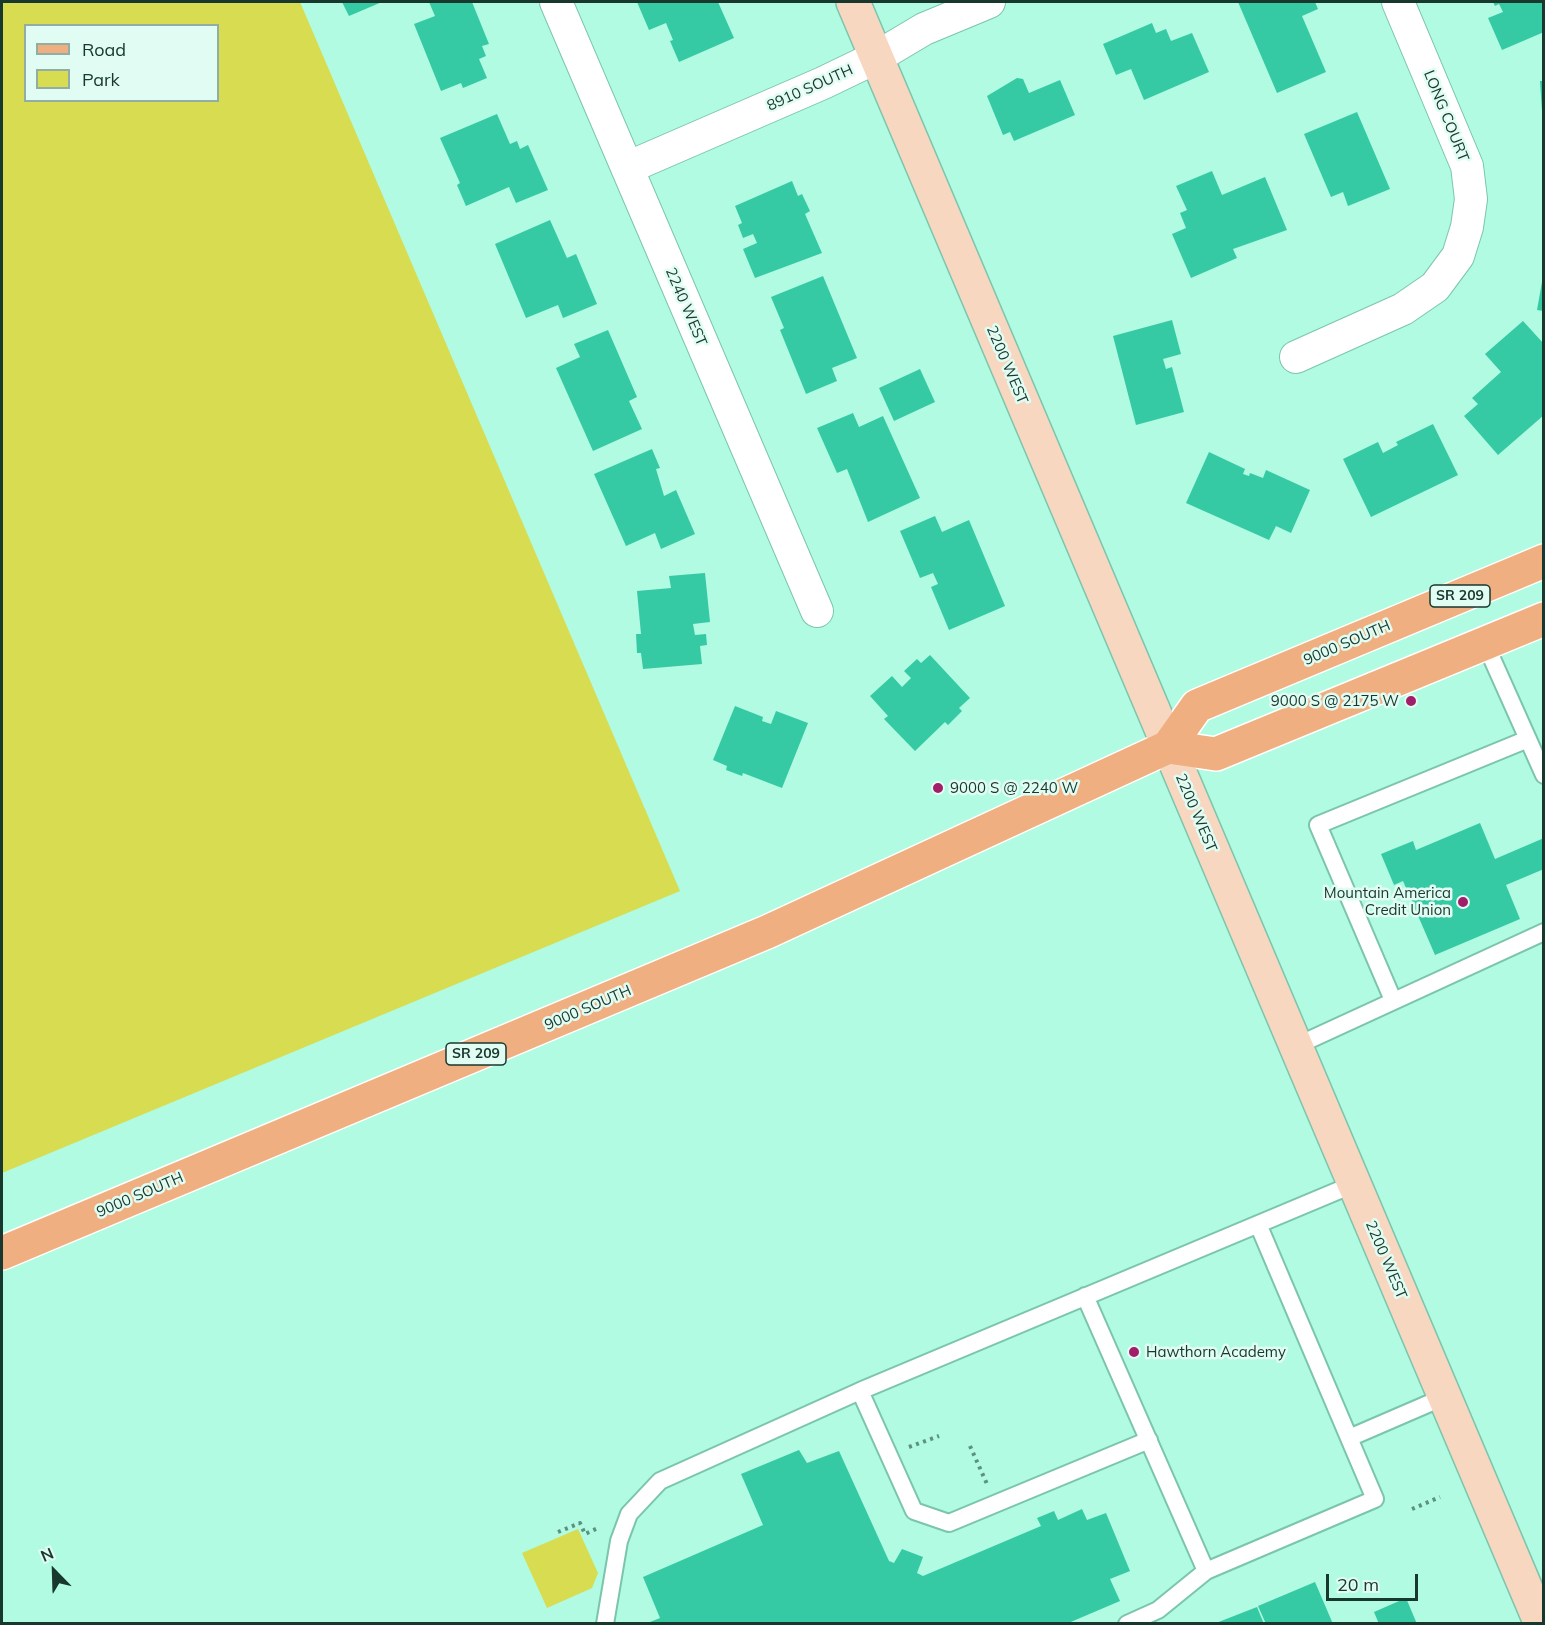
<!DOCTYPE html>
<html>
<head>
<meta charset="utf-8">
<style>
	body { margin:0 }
	#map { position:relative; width:1545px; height:1625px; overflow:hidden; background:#b0fbe1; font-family:Mulish,sans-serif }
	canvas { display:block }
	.frame { position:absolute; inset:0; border:3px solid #18372d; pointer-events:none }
	.legend { position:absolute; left:24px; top:24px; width:195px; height:78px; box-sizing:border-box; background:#e1fdf3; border:2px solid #91aea4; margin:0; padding:8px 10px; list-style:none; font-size:18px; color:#18372d }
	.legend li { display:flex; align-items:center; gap:12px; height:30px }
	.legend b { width:30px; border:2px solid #91aea4 }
	.north { position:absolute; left:24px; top:1541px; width:60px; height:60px; -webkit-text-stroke:4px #e1fdf3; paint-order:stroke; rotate:337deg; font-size:16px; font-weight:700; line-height:24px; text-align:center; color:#18372d }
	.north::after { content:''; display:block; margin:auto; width:21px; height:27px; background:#18372d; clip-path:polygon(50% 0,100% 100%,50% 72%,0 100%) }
	.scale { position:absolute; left:1326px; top:1574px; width:92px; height:27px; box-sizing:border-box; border:3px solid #18372d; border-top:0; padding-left:8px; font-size:18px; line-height:21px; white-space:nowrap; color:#18372d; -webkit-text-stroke:4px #e1fdf3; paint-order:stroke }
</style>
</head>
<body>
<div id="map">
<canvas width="1545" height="1625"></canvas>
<div class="frame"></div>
<ul class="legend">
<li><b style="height:8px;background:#f0af81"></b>Road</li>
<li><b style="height:16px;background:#d7dc50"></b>Park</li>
</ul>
<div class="north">N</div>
<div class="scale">20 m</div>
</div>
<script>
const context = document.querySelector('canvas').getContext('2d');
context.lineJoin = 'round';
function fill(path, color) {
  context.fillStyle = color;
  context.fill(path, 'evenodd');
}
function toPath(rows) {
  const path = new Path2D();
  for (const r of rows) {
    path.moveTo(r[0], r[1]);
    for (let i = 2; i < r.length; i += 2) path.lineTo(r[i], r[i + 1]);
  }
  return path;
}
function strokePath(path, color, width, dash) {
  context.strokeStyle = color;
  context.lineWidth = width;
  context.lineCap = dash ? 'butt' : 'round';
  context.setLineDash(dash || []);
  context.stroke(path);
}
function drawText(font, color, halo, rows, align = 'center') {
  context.font = font + ' Mulish,sans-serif';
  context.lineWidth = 5;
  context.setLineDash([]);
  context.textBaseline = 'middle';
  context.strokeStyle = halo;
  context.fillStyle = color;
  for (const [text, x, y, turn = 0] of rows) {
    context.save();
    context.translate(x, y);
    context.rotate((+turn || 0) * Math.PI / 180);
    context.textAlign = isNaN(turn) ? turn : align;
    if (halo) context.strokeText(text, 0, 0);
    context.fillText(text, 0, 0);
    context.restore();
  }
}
fill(toPath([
	[2,2,300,2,680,891,2,1173],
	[26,26,218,26,218,100,26,100],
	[578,1529,598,1573,592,1588,547,1608,522,1553]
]), '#d7dc50');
fill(toPath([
	[342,2,382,2,349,16],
	[429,2,472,2,489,44,482,46,486,56,479,59,487,78,463,88,461,83,441,91,414,24,435,16],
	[637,2,718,2,734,38,679,62,670,41,673,40,666,23,649,30],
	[1238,2,1315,2,1318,9,1302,16,1326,72,1277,93],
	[1493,2,1544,2,1544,32,1502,50,1488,18,1503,12,1499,4,1495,6],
	[1152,23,1156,33,1166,29,1171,41,1192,33,1209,72,1144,100,1131,69,1116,75,1103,44],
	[1017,78,1023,79,1029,93,1060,80,1075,115,1014,141,1010,132,1003,135,987,96],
	[1540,81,1544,81,1544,111,1542,111],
	[1357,112,1390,189,1348,206,1343,192,1331,197,1304,134],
	[497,114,510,144,517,141,520,149,528,145,548,190,516,203,509,187,466,206,457,185,460,183,440,138],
	[1212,171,1222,195,1265,177,1287,230,1233,249,1237,258,1191,278,1172,234,1186,228,1180,213,1187,210,1176,186],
	[792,181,798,196,802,194,810,211,805,214,822,253,755,278,743,249,757,243,753,234,743,238,738,225,742,223,735,206],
	[550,220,567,258,576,254,597,304,563,318,558,305,526,318,495,244],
	[823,276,857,358,832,368,837,381,806,394,780,330,784,328,771,297],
	[1542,282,1544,282,1544,311,1537,310],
	[1172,320,1181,354,1163,359,1166,369,1172,367,1184,412,1136,425,1113,336],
	[1523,321,1544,344,1544,415,1498,455,1464,416,1478,404,1472,398,1501,372,1485,354],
	[608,330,637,397,629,401,642,429,593,451,556,368,580,357,574,344],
	[920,369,935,402,894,421,879,388],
	[853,413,859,427,883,416,920,498,868,522,847,469,837,473,817,428],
	[1433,424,1458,475,1371,517,1343,459,1378,442,1383,453,1398,445,1396,442],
	[652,449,660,468,656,469,664,496,676,490,695,534,661,549,655,533,626,546,594,474],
	[1209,452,1245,469,1243,474,1249,476,1250,473,1263,478,1266,470,1310,490,1291,533,1276,526,1269,540,1186,503],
	[935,516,942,532,969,520,1005,606,949,630,931,587,938,584,933,573,920,578,900,531],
	[705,573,710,622,693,624,695,635,706,634,707,645,700,646,702,664,643,669,641,653,637,653,636,634,641,634,637,591,671,588,669,576],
	[930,655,970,698,959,708,962,711,948,725,945,722,915,751,884,719,888,716,870,696,892,676,902,687,911,678,904,671,917,659,921,663],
	[735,706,763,717,762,721,771,724,776,711,808,723,782,788,743,773,742,776,726,770,727,766,713,760],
	[1480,823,1495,859,1544,838,1544,869,1506,885,1520,919,1435,955,1403,881,1394,885,1381,854,1413,841,1416,850],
	[799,1450,807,1463,839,1451,889,1561,894,1563,902,1549,923,1557,917,1573,923,1576,1041,1526,1037,1518,1054,1511,1058,1520,1082,1509,1087,1520,1106,1513,1130,1571,1110,1579,1120,1601,1066,1624,645,1624,660,1618,643,1577,763,1525,741,1474],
	[1315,1582,1333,1624,1266,1624,1258,1606],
	[1406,1598,1417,1624,1379,1624,1374,1612],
	[1257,1607,1264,1624,1216,1624,1216,1623]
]), '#36caa4');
const lane = toPath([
	[1485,643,1544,775],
	[1393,1000,1318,825,1528,739],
	[1296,1046,1544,932],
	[1258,1224,1349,1438],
	[1085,1296,1206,1571,1375,1499,1349,1438,1444,1397],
	[1149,1440,949,1523,914,1511,860,1391,1354,1184],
	[605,1624,619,1541,629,1514,660,1481,860,1391],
	[1127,1624,1158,1610,1206,1571]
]);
const street = toPath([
	[556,2,817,611],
	[627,168,823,83,877,57,924,29,989,2],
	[1296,357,1403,309,1435,287,1458,256,1467,227,1471,199,1467,166,1398,2]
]);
const secondary = toPath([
	[853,2,1541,1624]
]);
const primary = toPath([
	[1168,747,1216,754,1544,619],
	[2,1253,767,932,1168,747,1197,706,1544,561]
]);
strokePath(lane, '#7cc5ad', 20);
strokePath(street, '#7cc5ad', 34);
strokePath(secondary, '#7cc5ad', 36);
strokePath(primary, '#fff', 36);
strokePath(toPath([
	[970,1446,987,1484],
	[909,1447,939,1436],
	[1412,1509,1440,1497],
	[558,1532,580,1523,585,1534,598,1528]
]), '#5d917f', 4, [3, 4.5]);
strokePath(lane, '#fff', 16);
strokePath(street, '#fff', 32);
strokePath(secondary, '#f8d7c0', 33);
strokePath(primary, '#f0af81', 33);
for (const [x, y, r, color] of [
	[1411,701,6,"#a21d6a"],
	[938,788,6,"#a21d6a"],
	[1463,902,6,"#a21d6a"],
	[1134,1352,6,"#a21d6a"]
]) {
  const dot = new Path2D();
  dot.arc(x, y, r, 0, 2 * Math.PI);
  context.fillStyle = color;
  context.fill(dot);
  strokePath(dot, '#e1fdf3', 2);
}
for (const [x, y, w] of [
	[1460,596,60],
	[476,1054,60]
]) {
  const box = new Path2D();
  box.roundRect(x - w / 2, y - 11, w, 22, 4.5);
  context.fillStyle = '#e1fdf3';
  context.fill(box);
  strokePath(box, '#18372d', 1.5);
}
drawText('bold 14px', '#18372d', null, [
	["SR 209",1460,596],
	["SR 209",476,1054]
]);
drawText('15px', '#18372d', '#e1fdf3', [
	["8910 SOUTH",810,88,-24],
	["LONG COURT",1446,116,68],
	["2240 WEST",686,307,67],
	["2200 WEST",1007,365,67],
	["9000 SOUTH",1347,643,-23],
	["2200 WEST",1196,813,67],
	["9000 SOUTH",588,1008,-23],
	["9000 SOUTH",140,1195,-23],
	["2200 WEST",1386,1260,67]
]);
drawText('15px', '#18372d', '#e1fdf3', [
	["9000 S @ 2175 W",1399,701],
	["9000 S @ 2240 W",950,788,"left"],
	["Mountain America",1451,893],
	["Credit Union",1451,910],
	["Hawthorn Academy",1146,1352,"left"]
], 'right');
</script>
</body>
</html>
